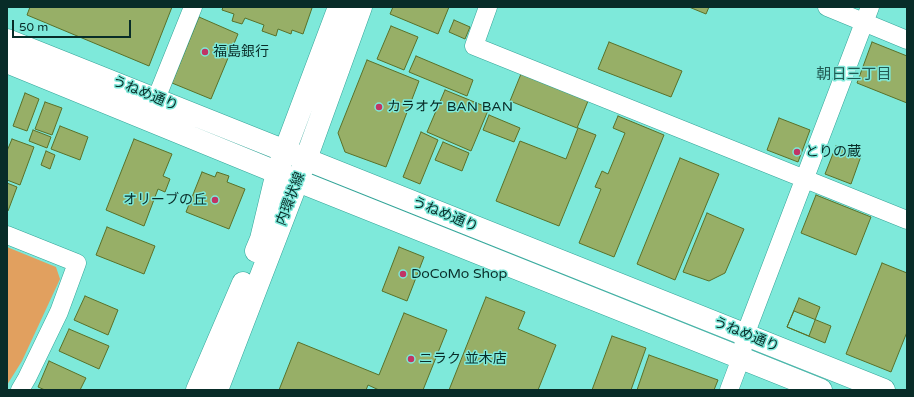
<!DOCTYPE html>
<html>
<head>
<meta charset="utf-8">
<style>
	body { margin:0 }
	#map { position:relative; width:914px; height:397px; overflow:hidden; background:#7ee9da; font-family:"Varela Round",sans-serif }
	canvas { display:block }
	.frame { position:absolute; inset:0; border:8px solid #082c28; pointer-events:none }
	.scale { position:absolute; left:12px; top:20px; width:119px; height:18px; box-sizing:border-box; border:2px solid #082c28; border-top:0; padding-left:5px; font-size:12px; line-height:14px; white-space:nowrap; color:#082c28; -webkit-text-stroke:3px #7ee9da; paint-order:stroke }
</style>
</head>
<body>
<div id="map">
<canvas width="914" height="397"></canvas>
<div class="frame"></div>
<div class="scale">50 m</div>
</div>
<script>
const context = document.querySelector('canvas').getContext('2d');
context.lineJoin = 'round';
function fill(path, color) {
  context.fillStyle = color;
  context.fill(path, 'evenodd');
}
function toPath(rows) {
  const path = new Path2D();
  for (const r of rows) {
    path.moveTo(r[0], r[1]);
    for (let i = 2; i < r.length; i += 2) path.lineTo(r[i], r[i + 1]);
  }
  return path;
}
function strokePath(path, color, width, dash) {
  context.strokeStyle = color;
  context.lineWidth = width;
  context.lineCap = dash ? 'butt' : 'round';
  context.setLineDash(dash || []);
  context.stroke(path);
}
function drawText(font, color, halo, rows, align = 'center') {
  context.font = font + ' "Varela Round","Noto Sans JP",sans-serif';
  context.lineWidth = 3;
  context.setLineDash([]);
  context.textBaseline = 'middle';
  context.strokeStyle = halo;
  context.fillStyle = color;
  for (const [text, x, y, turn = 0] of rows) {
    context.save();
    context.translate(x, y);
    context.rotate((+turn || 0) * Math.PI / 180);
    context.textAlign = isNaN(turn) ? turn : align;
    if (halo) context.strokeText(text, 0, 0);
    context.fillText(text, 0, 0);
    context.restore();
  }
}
fill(toPath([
	[7,247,56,267,60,279,22,361,7,385]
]), '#e1a05f');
const building = toPath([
	[30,7,172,7,149,66,27,15,30,7],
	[223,7,309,7,312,8,303,34,292,30,291,34,278,29,276,36,262,31,264,25,245,18,242,24,232,21,234,14,222,10,223,7],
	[393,7,449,7,438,34,390,14,393,7],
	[689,7,709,7,706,14,689,7],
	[199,17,238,34,211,99,172,83,199,17],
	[454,20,470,27,465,39,449,32,454,20],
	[391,26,418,37,404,70,377,59,391,26],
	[609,42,682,71,671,97,598,69,609,42],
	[872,42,907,56,907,103,857,83,872,42],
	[416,56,473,80,467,96,409,72,416,56],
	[367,60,419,81,386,167,345,152,338,133,367,60],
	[521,74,588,101,577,128,510,101,521,74],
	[445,90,489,108,471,151,427,132,445,90],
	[25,93,39,99,27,131,13,126,25,93],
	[45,102,62,108,52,135,35,129,45,102],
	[489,115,520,128,514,142,483,130,489,115],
	[618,116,664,135,614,257,579,243,601,189,595,187,602,171,608,174,625,133,613,128,618,116],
	[779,118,810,130,798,162,767,150,779,118],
	[60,126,88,137,80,160,51,149,60,126],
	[578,128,596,135,559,226,496,201,520,141,566,159,578,128],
	[33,130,51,137,47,148,29,141,33,130],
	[421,132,438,140,420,184,403,177,421,132],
	[12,139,34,147,20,185,7,180,7,151,12,139],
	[134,139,172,154,163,176,170,179,165,192,158,189,144,226,106,210,134,139],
	[443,142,469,153,462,171,435,160,443,142],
	[836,146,861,156,851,184,825,174,836,146],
	[46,151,55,155,50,169,41,165,46,151],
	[680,158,719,174,675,280,637,264,680,158],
	[202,172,215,177,217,172,229,176,227,182,245,189,229,229,186,212,202,172],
	[7,183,17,187,8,211,7,211,7,183],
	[816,195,871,217,856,255,801,233,816,195],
	[707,213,744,229,725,273,709,281,683,272,707,213],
	[107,227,155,246,144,274,96,255,107,227],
	[399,247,424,257,407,301,382,291,399,247],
	[882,263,907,273,907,332,891,372,846,354,882,263],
	[85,296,118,310,108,335,74,320,85,296],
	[486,297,525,312,518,329,556,345,538,390,449,390,486,297],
	[799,298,820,307,809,336,787,327,799,298],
	[794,311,831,326,825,343,787,327,794,311],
	[404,313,447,330,423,390,379,390,368,385,366,390,279,390,298,342,379,375,404,313],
	[69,329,109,346,99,369,59,351,69,329],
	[612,336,646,348,631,390,592,390,612,336],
	[649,355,718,380,714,390,637,390,649,355],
	[49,361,86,378,80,390,45,390,38,387,49,361]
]);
fill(building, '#97af67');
strokePath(building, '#5a7028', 1);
const minor = toPath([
	[488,7,474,46,907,220],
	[827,7,907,40],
	[156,99,193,7],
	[7,235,77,263,59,312,27,378,20,390],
	[729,390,741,358,745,335,870,7]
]);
const tertiary = toPath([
	[7,40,884,390],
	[7,62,298,181,821,390],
	[256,251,261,239,277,172,339,7],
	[197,390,243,283],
	[217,390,306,159,361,7]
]);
strokePath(minor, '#34a599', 19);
strokePath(tertiary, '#34a599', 23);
strokePath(minor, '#fff', 18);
strokePath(tertiary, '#fff', 22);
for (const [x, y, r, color] of [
	[205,52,4,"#c13465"],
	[379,107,4,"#c13465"],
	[797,152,4,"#c13465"],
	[215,200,4,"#c13465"],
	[403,274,4,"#c13465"],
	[411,359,4,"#c13465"]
]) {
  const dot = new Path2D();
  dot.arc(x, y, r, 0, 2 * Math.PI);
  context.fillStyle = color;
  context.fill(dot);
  strokePath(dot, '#7ee9da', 1.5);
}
drawText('14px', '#082c28', '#7ee9da', [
	["福島銀行",213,52],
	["カラオケ BAN BAN",387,107],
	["とりの蔵",805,152],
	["オリーブの丘",207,200,"right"],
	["DoCoMo Shop",411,274],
	["ニラク 並木店",419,359]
], 'left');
drawText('14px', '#082c28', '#7ee9da', [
	["うねめ通り",145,94,22],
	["内環状線",291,199,-69],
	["うねめ通り",445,215,22],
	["うねめ通り",746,335,22]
]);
drawText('15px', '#215a53', '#7ee9da', [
	["朝日三丁目",854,75]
]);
</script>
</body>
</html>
